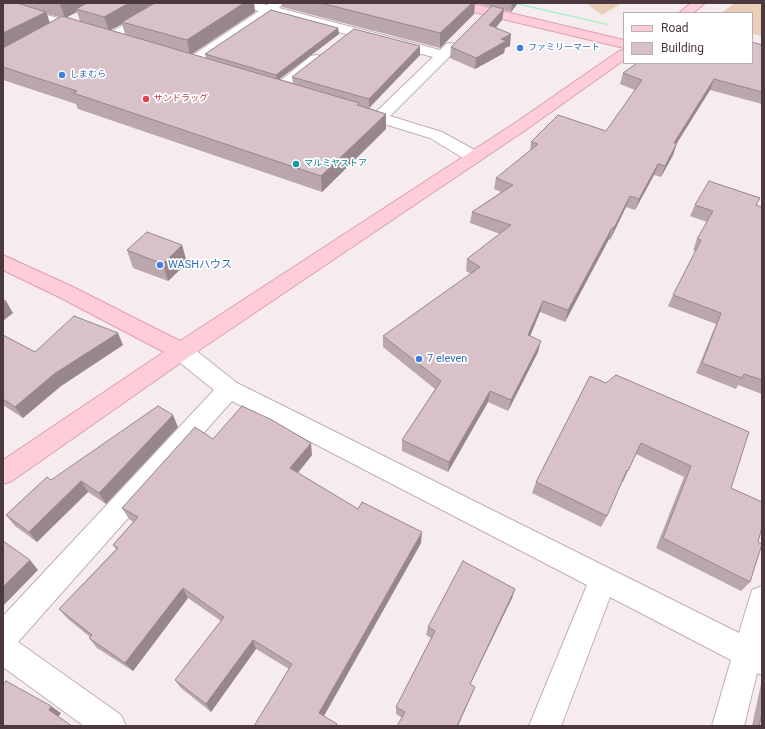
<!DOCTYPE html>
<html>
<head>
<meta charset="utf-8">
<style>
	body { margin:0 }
	#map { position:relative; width:765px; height:729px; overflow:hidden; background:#f6ecef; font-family:Roboto,sans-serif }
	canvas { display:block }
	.frame { position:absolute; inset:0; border:4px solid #4b393f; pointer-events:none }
	.legend { position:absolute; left:623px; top:12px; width:130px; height:52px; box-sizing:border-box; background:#fff; border:1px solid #b7b0b2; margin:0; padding:5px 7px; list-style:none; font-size:12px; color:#4b393f }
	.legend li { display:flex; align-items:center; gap:8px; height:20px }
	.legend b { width:20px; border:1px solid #b7b0b2 }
</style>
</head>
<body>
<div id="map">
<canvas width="765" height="729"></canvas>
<div class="frame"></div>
<ul class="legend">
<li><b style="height:5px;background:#fecdd7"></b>Road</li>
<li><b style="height:11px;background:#d8c1c9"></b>Building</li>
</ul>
</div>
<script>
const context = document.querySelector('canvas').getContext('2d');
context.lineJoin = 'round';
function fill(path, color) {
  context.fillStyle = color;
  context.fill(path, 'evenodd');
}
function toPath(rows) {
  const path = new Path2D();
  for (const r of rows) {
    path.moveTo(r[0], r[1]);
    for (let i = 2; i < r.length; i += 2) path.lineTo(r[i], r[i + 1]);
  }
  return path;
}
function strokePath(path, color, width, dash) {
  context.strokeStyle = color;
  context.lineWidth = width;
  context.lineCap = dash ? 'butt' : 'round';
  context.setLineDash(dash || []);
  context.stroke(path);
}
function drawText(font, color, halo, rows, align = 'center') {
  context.font = font + ' Roboto,"Noto Sans JP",sans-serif';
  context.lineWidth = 3.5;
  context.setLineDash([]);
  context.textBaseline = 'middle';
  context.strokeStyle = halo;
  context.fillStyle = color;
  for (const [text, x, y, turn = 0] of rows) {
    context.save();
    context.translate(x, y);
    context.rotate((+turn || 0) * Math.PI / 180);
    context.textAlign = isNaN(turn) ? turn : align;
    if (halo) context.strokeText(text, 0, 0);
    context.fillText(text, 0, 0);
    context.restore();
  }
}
fill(toPath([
	[586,3,622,3,602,15],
	[735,3,762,3,762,36,752,34,752,13,721,13]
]), '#e9cfb5');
fill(toPath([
	[510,3,517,3,609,24,607,25]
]), '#aaf1ca');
const street = toPath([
	[3,3,87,26,89,29,87,32,82,33,3,10,3,3],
	[162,3,177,3,175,6,116,41,111,42,106,41,104,38,106,35,162,3],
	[238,3,259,3,267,5,270,3,283,3,279,8,440,50,446,44,451,43,456,44,458,47,456,50,390,116,442,132,480,153,482,157,480,161,474,162,468,161,430,138,352,114,349,111,352,108,357,106,376,112,433,57,271,14,197,65,192,66,187,65,185,62,187,59,259,11,240,6,238,3],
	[316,55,321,56,323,59,321,62,285,91,280,92,275,91,273,88,275,85,311,56,316,55],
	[181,343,189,345,237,383,739,633,752,590,762,586,762,675,757,673,744,726,712,726,731,660,610,597,561,726,529,726,587,585,232,401,18,642,121,715,126,726,84,726,3,667,3,616,214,390,173,357,170,351,173,345,181,343]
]);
const secondary = toPath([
	[446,3,468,3,624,40,624,48,448,6,446,3],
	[691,3,705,3,693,13,679,13,691,3],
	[624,50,624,60,527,129,189,357,12,481,3,484,3,460,164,352,59,297,3,270,3,255,73,287,180,341,515,123,619,51,624,50]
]);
strokePath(street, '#c2aeb4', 2);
strokePath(secondary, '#dba1ad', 2);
fill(street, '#fff');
fill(secondary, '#fecdd7');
fill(toPath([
	[3,3,254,3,255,12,192,54,206,58,205,54,338,28,339,34,279,79,293,83,292,77,420,55,369,108,386,114,386,129,322,192,78,109,76,104,3,80],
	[77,12,80,21,67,17],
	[47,14,55,16,60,17,50,23],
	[122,24,125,34,111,30],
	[281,3,518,3,511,12,504,10,502,20,496,28,510,46,505,48,504,53,475,69,450,58,451,47,491,7,475,3,474,14,440,48,282,7],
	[762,45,762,104,710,90,677,143,673,155,661,177,654,175,635,210,626,207,610,240,609,239,565,322,540,312,530,336,538,352,508,411,488,402,448,472,402,451,402,440,435,389,383,347,383,336,471,274,466,271,467,259,500,234,470,223,472,212,501,192,494,189,496,178,530,151,531,142,606,131,635,90,620,84,623,73,752,63],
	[695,205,756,205,762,207,762,394,738,385,736,389,696,373,716,324,668,306,673,295,696,251,693,250,697,239,707,222,690,216],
	[182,245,187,263,168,281,133,268,127,250],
	[3,335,35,352,123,345,61,386,23,418,3,405],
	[590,376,731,488,758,542,750,582,741,591,656,548,684,477,636,454,623,482,622,482,607,516,601,527,532,493,536,482],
	[178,427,106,504,88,492,37,542,15,526,6,515],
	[213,439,312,455,298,473,358,509,421,543,324,716,337,724,337,726,254,726,289,669,256,649,211,712,181,688,175,680,221,621,188,598,133,671,97,648,89,638,90,637,68,619,59,609,116,549,113,545,133,522,129,519,122,508],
	[515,589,512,598,470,684,475,687,472,694,402,718,396,714,396,707,431,638,426,635,428,627],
	[762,679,762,726,752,726]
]), '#baa6ad');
fill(toPath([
	[61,3,94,3,76,9,77,12,65,18,60,4],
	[129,3,159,3,122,22,122,24,109,31,104,17],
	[244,3,254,3,255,12,190,55,187,40],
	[472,3,475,3,474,14,440,48,440,33],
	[512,3,518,3,511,12],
	[504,9,502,20,488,36,489,25],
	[46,12,51,26,3,51,3,33],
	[338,28,339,34,277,81,276,75],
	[511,34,510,46,505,48,504,53,475,69,476,58,501,39],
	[420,46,420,55,369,108,369,99],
	[714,79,710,90,670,154,674,143],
	[386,114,386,129,322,192,321,176],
	[677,143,673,155,661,177,665,166],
	[658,164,654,175,635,210,639,199],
	[630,196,626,207,610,240,614,228],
	[612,228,609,239,565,322,568,310],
	[182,245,187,263,168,281,163,264],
	[6,301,13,313,3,321,3,304],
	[543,301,540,312,526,346,528,335],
	[118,333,123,345,61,386,23,418,15,407,54,374],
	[541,341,538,352,508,411,511,400],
	[490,391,488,402,448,472,449,462],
	[173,415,178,427,106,504,99,493],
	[311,443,312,455,292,480,290,468],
	[81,481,88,492,37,542,29,532],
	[422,532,421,543,321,721,319,713],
	[30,560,38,570,3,606,3,587],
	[183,588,188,598,133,671,125,663],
	[515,589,512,598,467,691,470,684],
	[253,640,256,649,211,712,206,704],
	[475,687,472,694,458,726,457,726],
	[51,706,61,713,58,717,49,710]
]), '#97878d');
const building = toPath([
	[3,3,17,3,46,12,3,33,3,3],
	[87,3,129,3,104,17,76,9,87,3],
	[155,3,244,3,187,40,122,22,155,3],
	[321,3,472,3,440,33,321,3],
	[492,6,504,9,489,25,511,34,501,39,506,41,476,58,451,47,492,6],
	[271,10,338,28,276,75,205,54,271,10],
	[62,16,359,103,357,105,386,114,321,176,73,93,77,91,3,67,3,48,62,16],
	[354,29,420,46,369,99,292,77,354,29],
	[752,42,762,45,762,92,714,79,674,143,677,143,665,166,658,164,639,199,630,196,614,228,612,228,568,310,543,301,528,335,541,341,511,400,490,391,449,462,402,440,441,381,383,336,480,267,467,259,511,225,472,212,513,185,496,178,538,144,531,142,558,115,606,131,642,80,623,73,637,63,752,63,752,42],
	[709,181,760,198,756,205,762,207,762,380,744,374,742,378,702,363,721,313,673,295,701,240,697,239,713,211,695,205,709,181],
	[147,232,182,245,163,264,127,250,147,232],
	[3,300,6,301,3,304,3,300],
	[74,316,118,333,54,374,15,407,3,399,3,335,35,352,74,316],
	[616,375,749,432,731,488,762,502,762,527,758,542,762,544,750,582,663,538,691,466,641,443,628,471,627,470,607,516,536,482,590,376,606,383,616,375],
	[158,406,173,415,99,493,81,481,29,532,6,515,47,477,51,480,158,406],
	[242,406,272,420,311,443,290,468,358,509,362,502,422,532,319,713,337,724,336,726,254,726,292,664,253,640,206,704,175,680,224,617,183,588,125,663,89,638,92,635,59,609,118,548,113,545,138,517,122,508,195,427,213,439,242,406],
	[3,541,30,560,3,587,3,541],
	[463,561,515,589,470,684,475,687,457,726,397,726,405,712,396,707,435,631,428,627,463,561],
	[6,681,51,706,49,710,72,726,3,726,3,685,6,681],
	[762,713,762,726,759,726,762,713]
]);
fill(building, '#d8c1c9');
strokePath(building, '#97878d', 1);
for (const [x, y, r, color] of [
	[520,48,4,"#3f7fe0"],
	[62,75,4,"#3f7fe0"],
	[146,99,4,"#e0444e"],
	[296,164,4,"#0f9aa8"],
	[160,265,4,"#3f7fe0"],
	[419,359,4,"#3f7fe0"]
]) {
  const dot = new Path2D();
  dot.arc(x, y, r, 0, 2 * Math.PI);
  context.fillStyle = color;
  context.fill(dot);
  strokePath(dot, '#fff', 1.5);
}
drawText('9px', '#366cbe', '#fff', [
	["ファミリーマート",528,48],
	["しまむら",70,75]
], 'left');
drawText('9px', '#be3a42', '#fff', [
	["サンドラッグ",154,99]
], 'left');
drawText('9px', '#0d838f', '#fff', [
	["マルミヤストア",304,164]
], 'left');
drawText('11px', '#366cbe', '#fff', [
	["WASHハウス",168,265],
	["7 eleven",427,359]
], 'left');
</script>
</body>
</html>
